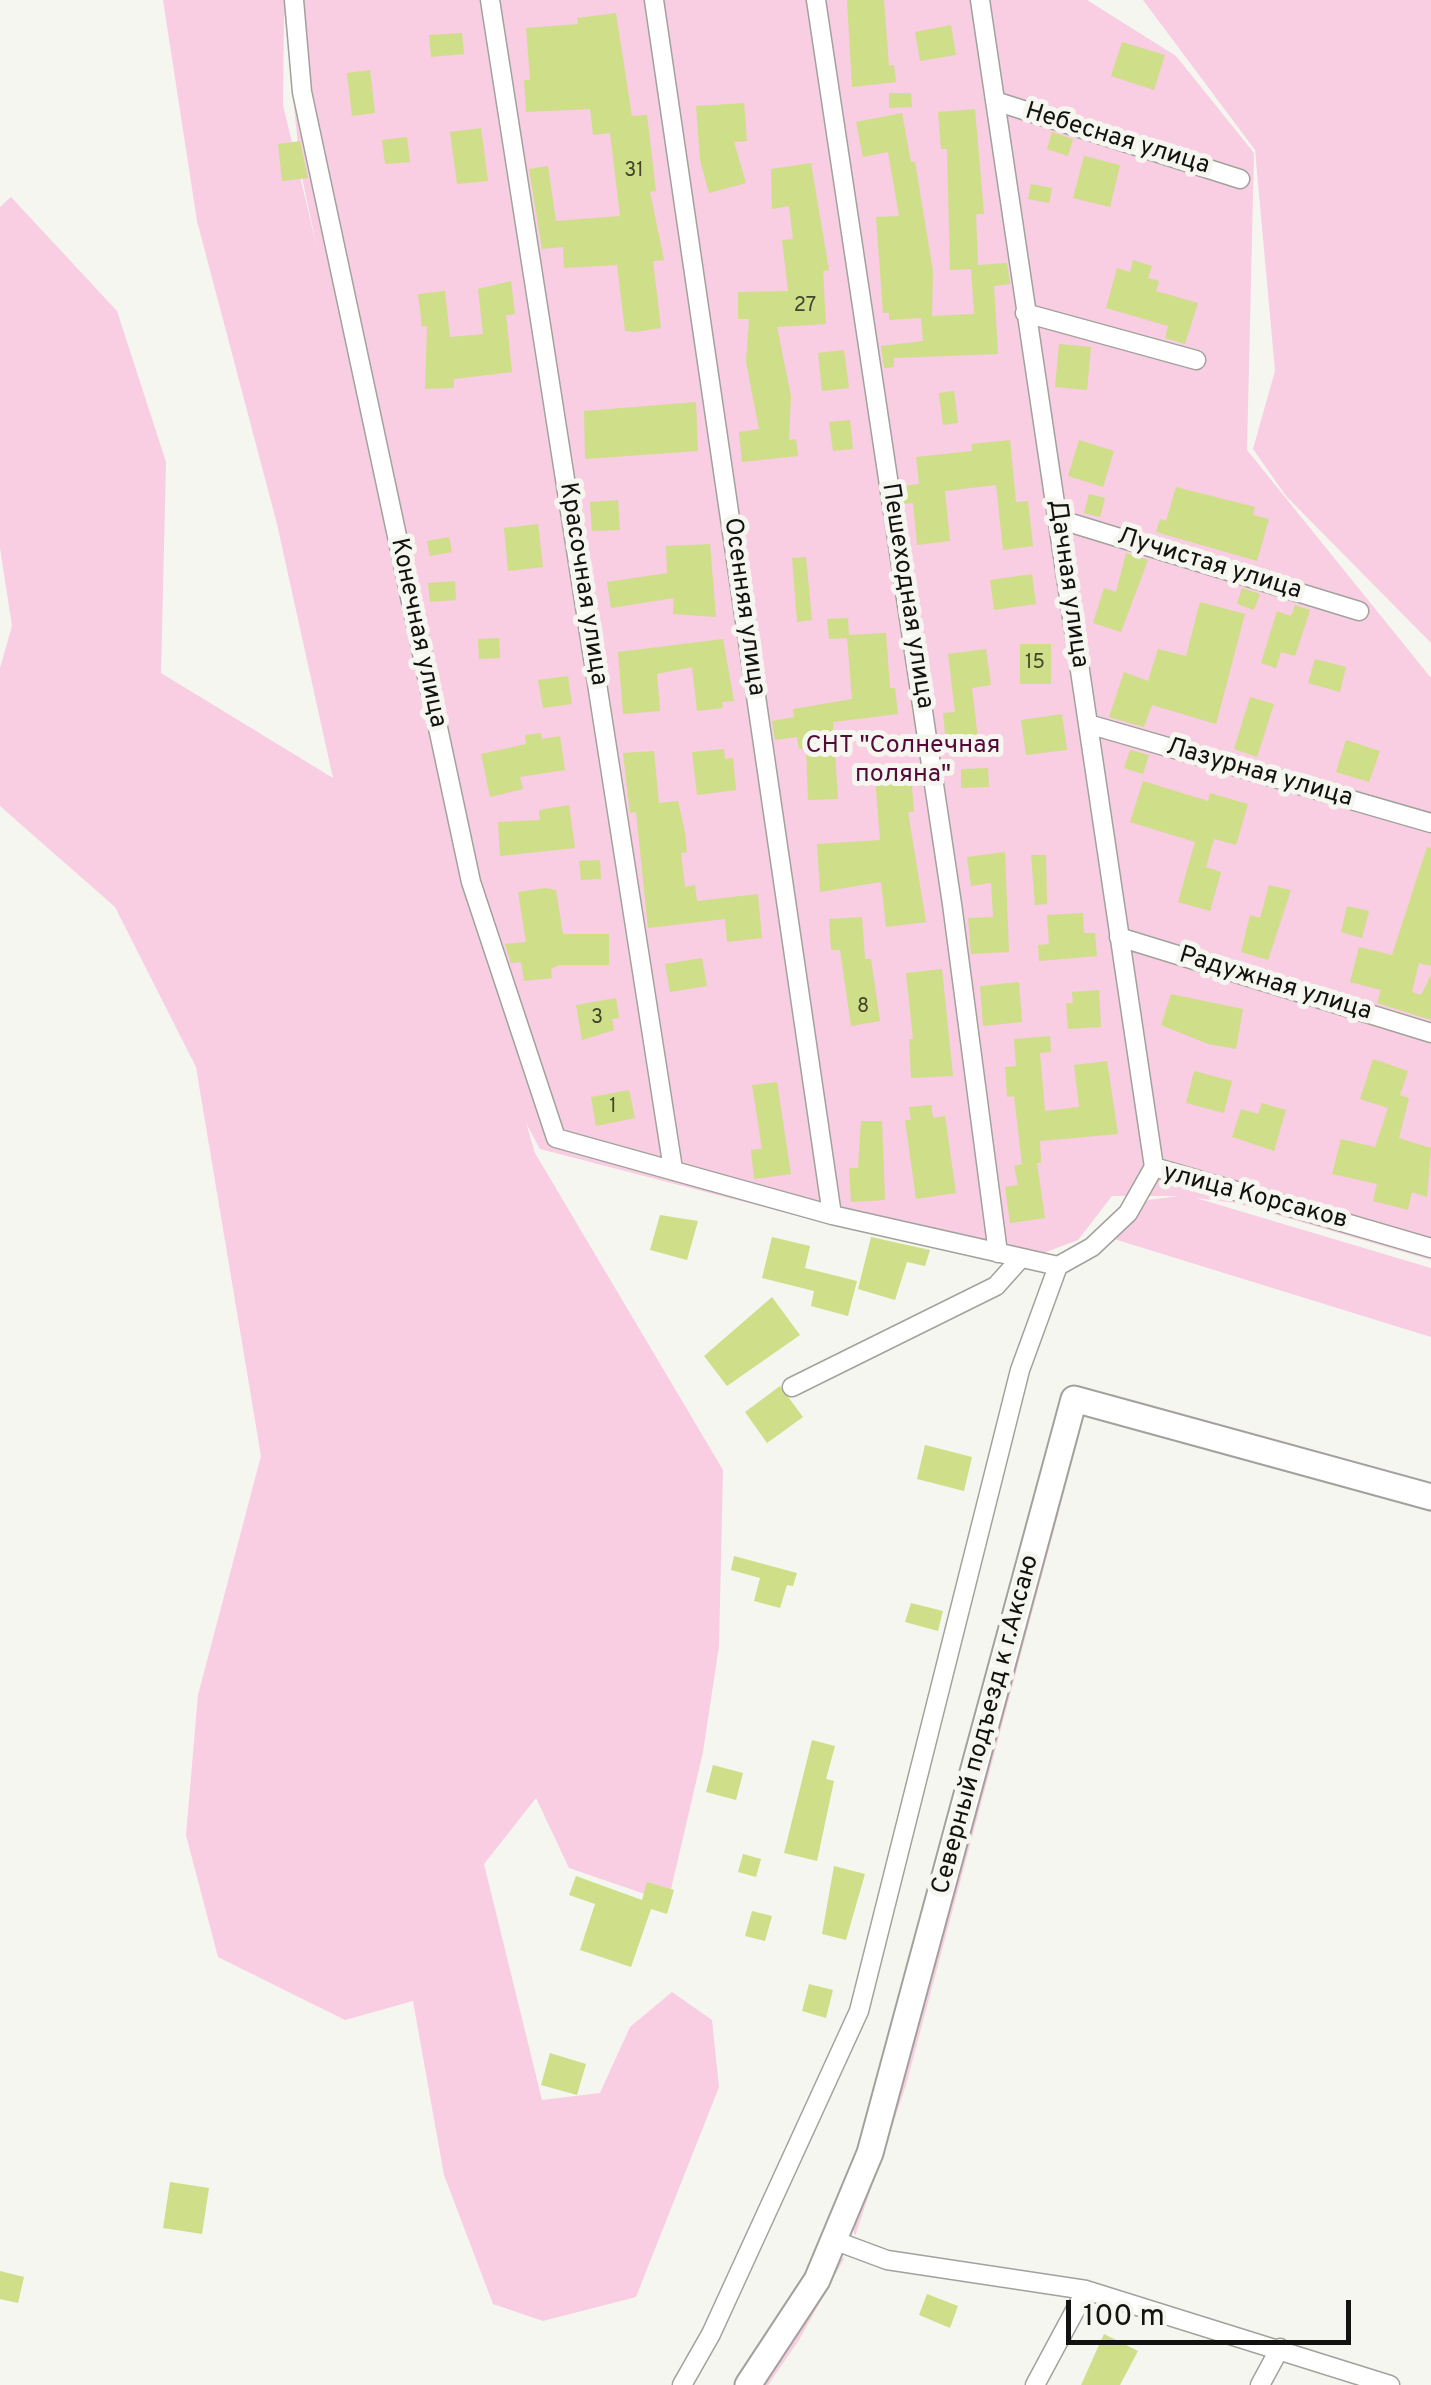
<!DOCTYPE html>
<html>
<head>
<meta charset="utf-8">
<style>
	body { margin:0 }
	#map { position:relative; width:1431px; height:2385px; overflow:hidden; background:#f5f6ef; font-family:Overpass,sans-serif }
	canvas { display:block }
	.scale { position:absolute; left:1066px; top:2300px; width:285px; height:45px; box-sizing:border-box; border:5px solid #121210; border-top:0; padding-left:12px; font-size:30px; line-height:35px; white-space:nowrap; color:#121210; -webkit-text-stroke:8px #f5f6ef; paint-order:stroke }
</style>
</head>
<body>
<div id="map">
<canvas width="1431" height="2385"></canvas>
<div class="scale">100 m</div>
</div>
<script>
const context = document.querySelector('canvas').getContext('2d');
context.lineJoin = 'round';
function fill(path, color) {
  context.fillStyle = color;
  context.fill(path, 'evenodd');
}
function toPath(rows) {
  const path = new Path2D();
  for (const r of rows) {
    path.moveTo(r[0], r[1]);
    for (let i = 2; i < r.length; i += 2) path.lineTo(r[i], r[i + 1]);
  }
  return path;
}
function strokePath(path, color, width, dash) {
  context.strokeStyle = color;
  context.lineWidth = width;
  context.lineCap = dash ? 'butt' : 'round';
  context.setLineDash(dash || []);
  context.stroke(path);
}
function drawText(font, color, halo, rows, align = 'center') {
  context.font = font + ' Overpass,sans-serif';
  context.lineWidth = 10;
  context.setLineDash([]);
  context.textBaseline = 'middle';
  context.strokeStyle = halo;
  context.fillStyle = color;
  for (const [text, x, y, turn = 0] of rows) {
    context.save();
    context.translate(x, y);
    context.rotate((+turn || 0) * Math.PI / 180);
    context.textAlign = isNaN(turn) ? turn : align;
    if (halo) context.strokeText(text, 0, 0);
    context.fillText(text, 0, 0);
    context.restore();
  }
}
fill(toPath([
	[163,0,1087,0,1176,56,1254,153,1247,450,1431,678,1431,1260,1236,1203,1196,1198,1431,1268,1431,1337,1114,1239,1148,1200,1179,1196,1112,1196,1078,1240,1014,1264,806,1218,540,1149,526,1123,535,1153,723,1470,719,1646,703,1752,668,1902,569,1868,536,1798,484,1864,542,2100,600,2093,630,2027,672,1992,712,2020,719,2087,636,2297,543,2321,493,2304,444,2175,413,2001,345,2020,218,1957,186,1835,198,1695,261,1456,196,1067,115,907,0,806,0,668,12,626,0,548,0,207,11,197,117,311,166,462,161,673,333,778,277,524,197,221],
	[284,11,301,173,318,252,283,105],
	[1143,0,1431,0,1431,643,1286,496,1253,449,1275,371,1255,150],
	[1111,1394,1431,1482,1431,1488,1109,1400],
	[1105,1416,1431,1506,1431,1512,1103,1422],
	[1073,1434,1079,1436,906,2085,855,2236,853,2228],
	[845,2257,799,2340,768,2385,761,2385,837,2262]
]), '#f9cde2');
fill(toPath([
	[847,0,884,0,889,66,894,65,896,82,852,87],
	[616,13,632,116,647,115,656,191,650,192,664,260,653,261,661,328,635,332,625,331,617,265,564,268,563,247,542,249,529,169,548,166,556,221,620,216,610,133,593,135,590,109,526,112,524,80,530,80,526,28,578,24,577,18],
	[951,25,956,55,920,61,915,32],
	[462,33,464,54,431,57,429,35],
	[1122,42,1165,55,1154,90,1111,76],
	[370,70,375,113,352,116,347,73],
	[889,93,911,93,912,107,889,108],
	[744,103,747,141,734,142,746,183,709,193,700,160,696,106],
	[975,109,984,214,976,214,978,265,1007,263,1010,284,994,286,998,354,894,358,894,367,884,368,881,346,923,341,921,318,889,320,889,313,883,313,876,217,899,216,888,152,863,157,856,122,902,113,911,162,915,162,933,271,932,316,974,314,971,269,950,270,947,149,941,149,938,112],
	[481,128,488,181,457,184,450,132],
	[1052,132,1073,139,1068,156,1047,149],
	[407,137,410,162,385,164,382,140],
	[300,141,308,178,282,181,278,144],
	[1084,156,1120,165,1110,207,1073,198],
	[811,163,829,270,823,271,826,324,777,327,791,396,789,440,796,439,798,456,742,462,739,432,759,429,746,362,749,319,738,319,738,292,788,291,782,240,793,239,789,206,772,209,771,169],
	[1031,184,1052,188,1049,203,1028,199],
	[1133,260,1152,266,1148,278,1159,281,1156,291,1198,303,1185,344,1165,338,1168,326,1106,308,1117,268,1130,272],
	[511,281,515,314,506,315,512,372,454,379,454,388,425,389,427,326,422,327,418,294,445,291,450,337,483,334,478,289],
	[1059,344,1091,347,1087,390,1055,387],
	[844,350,849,388,822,391,818,353],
	[954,391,958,423,943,425,939,393],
	[696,402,698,451,585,459,584,411],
	[850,420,853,449,833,451,829,422],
	[1010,440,1016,502,1028,501,1033,546,1003,550,996,485,945,491,950,541,917,545,913,503,904,504,902,486,919,484,916,457,972,451,971,444],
	[1079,440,1114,451,1103,487,1068,476],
	[1176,487,1255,507,1253,515,1269,519,1257,561,1156,532,1160,519,1166,521],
	[1089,494,1105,498,1100,517,1084,513],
	[618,500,620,530,592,531,590,502],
	[538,524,543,567,508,571,504,528],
	[449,537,452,552,430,556,427,541],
	[710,544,716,617,673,614,674,598,611,608,607,582,667,573,666,546],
	[1126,553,1148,560,1121,632,1093,623,1104,588,1116,592],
	[806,557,812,620,797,622,792,558],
	[1032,574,1036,604,994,610,990,580],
	[455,581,456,600,430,602,428,583],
	[1242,588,1260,594,1254,610,1237,604],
	[1200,602,1245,614,1216,724,1152,705,1144,727,1109,717,1124,672,1148,681,1158,649,1186,656],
	[1295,605,1310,610,1295,656,1281,652,1276,668,1261,663,1277,611,1291,616],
	[848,618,849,635,886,633,890,688,895,688,898,714,833,722,838,799,808,800,806,748,799,749,797,737,775,740,772,721,794,717,793,709,852,699,847,638,829,639,827,619],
	[499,638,500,658,479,659,478,639],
	[723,639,734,701,722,702,723,708,697,711,692,667,657,674,660,711,623,714,618,652],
	[1020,644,1051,644,1051,684,1020,684],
	[986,649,991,685,972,688,978,739,946,743,943,713,955,712,948,654],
	[1315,659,1346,667,1340,692,1308,683],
	[568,676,572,704,543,708,538,680],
	[1250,697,1274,704,1257,757,1234,749],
	[1062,714,1067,750,1026,755,1021,720],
	[541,733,542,739,560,736,565,770,520,777,523,789,490,797,481,754,526,744,525,735],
	[1346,740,1380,751,1369,782,1336,772],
	[724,749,725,759,733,758,736,790,697,795,692,752],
	[1130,750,1149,755,1143,774,1124,768],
	[654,751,659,803,678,801,685,832,687,852,681,853,685,887,695,885,697,901,758,894,762,938,727,942,725,919,648,928,636,812,630,813,623,753],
	[988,768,989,787,961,788,961,769],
	[911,775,914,812,908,812,926,922,886,927,881,882,820,892,817,844,880,840,875,778],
	[1143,781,1208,801,1210,793,1248,804,1236,845,1214,839,1206,867,1221,872,1210,911,1178,902,1195,842,1130,822],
	[569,805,575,848,500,856,498,822,540,820,539,810],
	[1427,847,1431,848,1431,966,1419,963,1412,992,1421,995,1431,975,1431,1020,1377,1003,1381,990,1350,982,1359,947,1392,955],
	[1005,852,1009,952,971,954,968,918,993,917,991,883,971,886,967,857],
	[1031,855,1046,855,1047,904,1035,905],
	[600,860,601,879,581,880,579,861],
	[1269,885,1291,890,1268,960,1241,952,1250,915,1260,918],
	[545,888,556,890,563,934,609,934,609,965,559,965,551,969,552,978,524,981,521,962,511,963,505,944,526,942,518,892],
	[1347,906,1369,911,1362,938,1341,932],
	[1083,913,1084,933,1095,933,1097,956,1039,961,1038,945,1049,944,1047,915],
	[862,917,865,959,871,959,880,1021,851,1026,840,950,831,950,829,919],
	[702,958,707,986,670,992,665,964],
	[942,969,953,1076,911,1078,909,1039,913,1039,906,973],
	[1019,982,1022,1022,983,1026,980,986],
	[1099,990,1101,1027,1068,1029,1066,1003,1073,1003,1072,992],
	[1171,994,1243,1009,1236,1049,1208,1044,1161,1025],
	[616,998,619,1018,612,1019,614,1030,582,1040,576,1005],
	[1050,1036,1051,1052,1040,1053,1045,1111,1079,1107,1074,1065,1107,1061,1118,1134,1040,1141,1041,1163,1037,1163,1045,1218,1010,1223,1005,1187,1018,1185,1014,1166,1022,1164,1014,1096,1007,1097,1005,1067,1016,1066,1014,1039],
	[1373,1059,1408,1071,1400,1095,1409,1098,1399,1138,1431,1148,1427,1197,1412,1192,1408,1210,1373,1201,1377,1184,1332,1174,1341,1139,1375,1147,1388,1108,1360,1099],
	[1194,1071,1232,1081,1224,1113,1186,1103],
	[777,1082,791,1174,754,1179,751,1150,762,1149,752,1085],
	[629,1090,635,1118,596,1126,591,1097],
	[1262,1103,1286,1110,1274,1151,1232,1137,1241,1109,1258,1114],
	[931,1105,933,1118,945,1116,956,1193,916,1199,905,1120,911,1120,909,1107],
	[861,1121,882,1121,885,1200,851,1202,849,1168,858,1168],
	[660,1215,698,1221,687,1260,650,1250],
	[772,1237,810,1246,805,1268,857,1281,848,1316,811,1306,814,1291,762,1278],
	[871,1237,930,1250,925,1266,907,1262,895,1300,858,1289],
	[772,1297,800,1335,727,1386,704,1356],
	[780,1386,803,1417,767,1443,745,1412],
	[925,1445,972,1457,964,1491,917,1479],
	[734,1556,797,1573,793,1586,787,1585,780,1608,754,1601,760,1578,731,1570],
	[911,1603,943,1611,938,1631,905,1622],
	[812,1740,835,1746,826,1779,834,1781,817,1861,784,1853],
	[713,1765,743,1773,736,1800,706,1792],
	[743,1854,761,1859,756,1877,738,1872],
	[834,1866,865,1874,846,1940,822,1934],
	[576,1876,642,1900,647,1882,674,1890,667,1914,651,1909,631,1967,580,1950,595,1904,569,1895],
	[752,1911,772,1916,765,1941,745,1936],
	[809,1984,833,1990,826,2018,802,2011],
	[550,2053,586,2064,577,2095,541,2085],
	[170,2182,209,2188,202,2234,163,2228],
	[0,2271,24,2277,18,2303,0,2299],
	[927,2294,958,2306,950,2328,919,2315],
	[1104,2334,1138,2351,1120,2385,1081,2385]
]), '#cfde88');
const street = toPath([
	[294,0,302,92,471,882,556,1138,832,1215,1058,1266],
	[490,0,673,1169],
	[654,0,832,1215],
	[816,0,952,904,998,1253],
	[980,0,1154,1167],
	[995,101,1240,179],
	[1025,313,1196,360],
	[1058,519,1359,611],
	[1088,724,1431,823],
	[1119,937,1431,1033],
	[1058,1266,1092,1247,1128,1213,1154,1167,1431,1248],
	[792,1387,996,1286,1021,1258],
	[836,2241,887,2260,1086,2290,1390,2385],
	[682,2385,711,2334,859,2011,1020,1370,1058,1266],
	[1035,2385,1086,2290],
	[1260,2385,1280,2348]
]);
const secondary = toPath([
	[748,2385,817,2280,870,2153,1074,1399,1431,1497]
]);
strokePath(street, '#a1a29c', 21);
strokePath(secondary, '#a1a29c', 29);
strokePath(street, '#fff', 18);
strokePath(secondary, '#fff', 25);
drawText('20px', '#41452e', null, [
	["31",634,172],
	["27",805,307],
	["15",1035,664],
	["8",863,1008],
	["3",597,1019],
	["1",613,1108]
]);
drawText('25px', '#121210', '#f5f6ef', [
	["Небесная улица",1117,140,17],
	["Лучистая улица",1209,565,17],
	["Красочная улица",582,584,81],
	["Дачная улица",1067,584,82],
	["Пешеходная улица",906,596,81],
	["Осенняя улица",743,607,82],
	["Конечная улица",417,633,78],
	["Лазурная улица",1259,774,16],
	["Радужная улица",1275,985,17],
	["улица Корсаков",1255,1198,15],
	["Северный подъезд к г.Аксаю",987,1725,-75]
]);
drawText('25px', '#530c38', '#f5f6ef', [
	["СНТ \"Солнечная",903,747],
	["поляна\"",903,776]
]);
</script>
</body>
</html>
